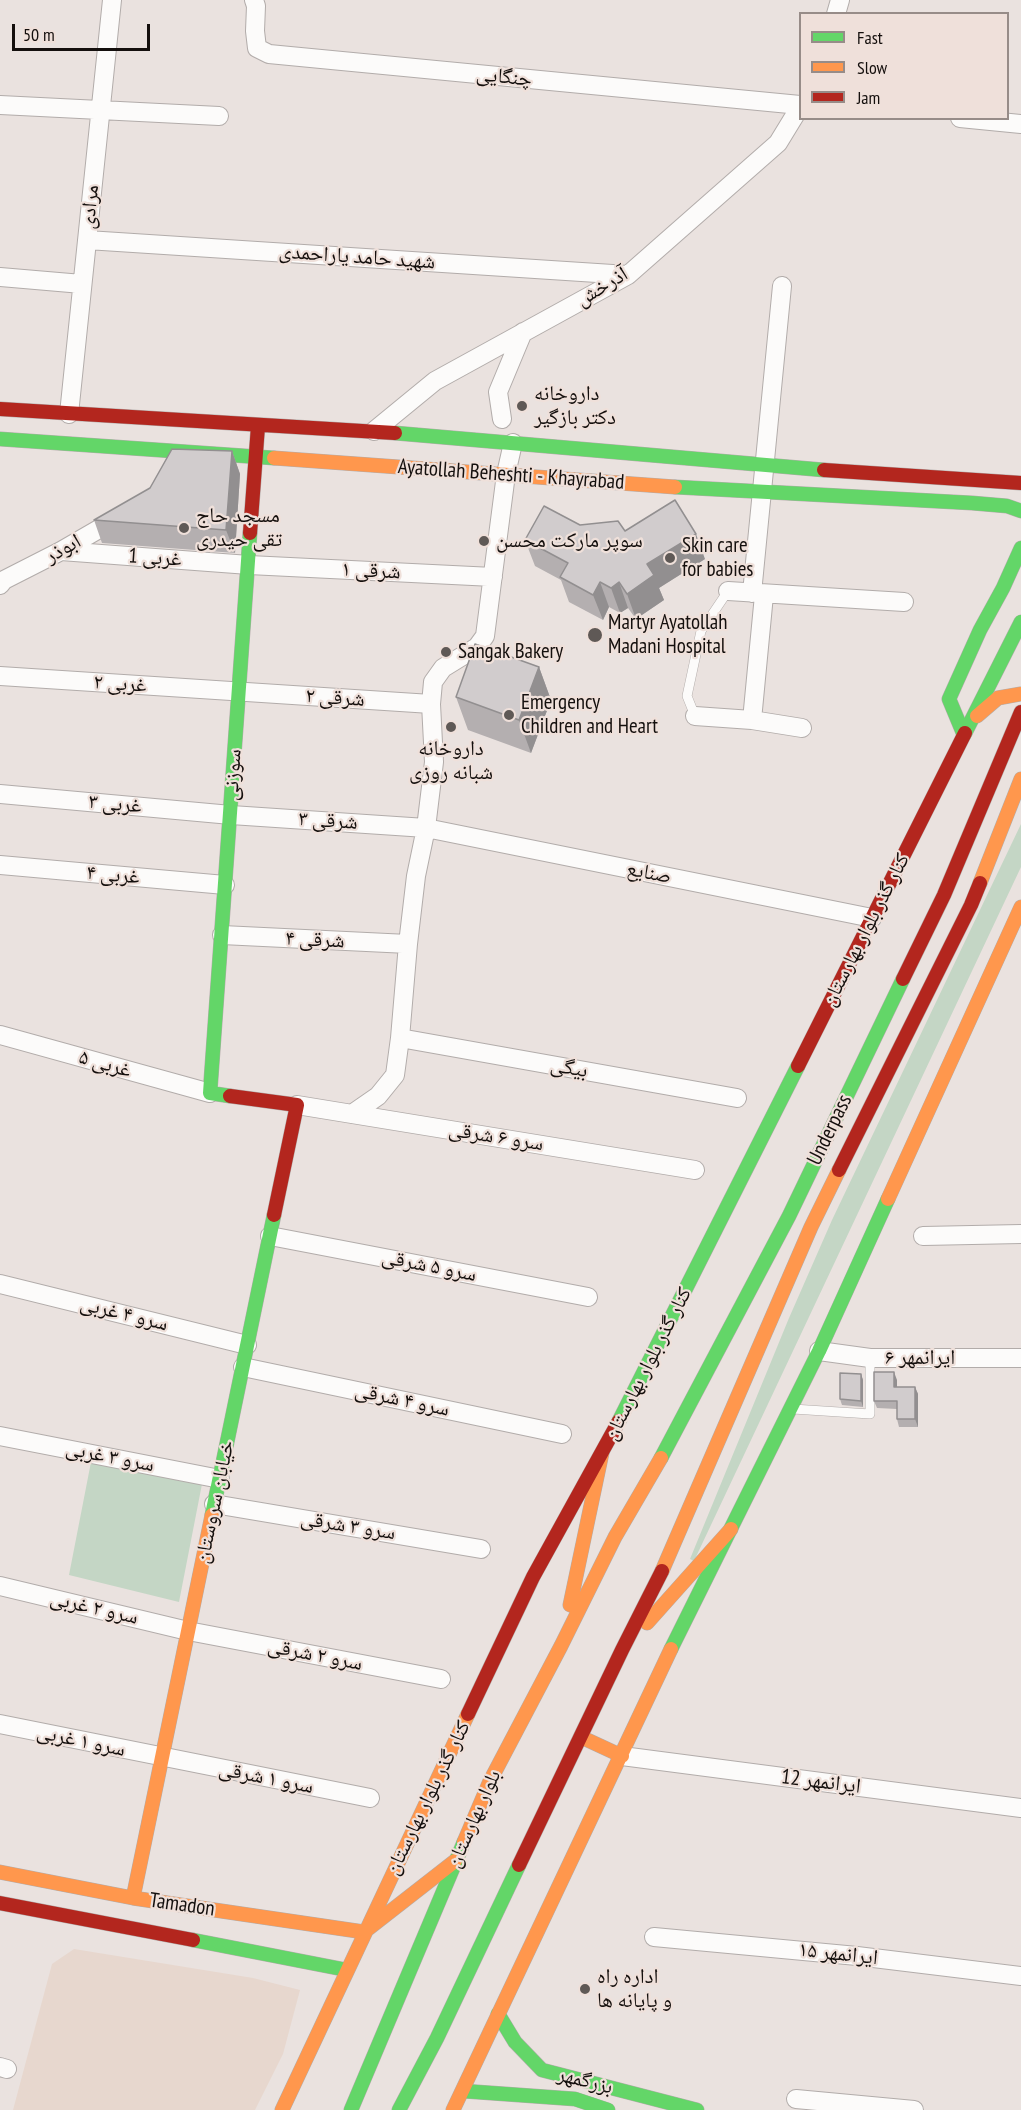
<!DOCTYPE html>
<html>
<head>
<meta charset="utf-8">
<style>
	body { margin:0 }
	#map { position:relative; width:1021px; height:2110px; overflow:hidden; background:#eae2df; font-family:"PT Sans Narrow",sans-serif }
	canvas { display:block }
	.legend { position:absolute; left:799px; top:12px; width:210px; height:108px; box-sizing:border-box; background:#efe0da; border:2px solid #978c88; margin:0; padding:8px 10px; list-style:none; font-size:18px; color:#140f0d }
	.legend li { display:flex; align-items:center; gap:12px; height:30px }
	.legend b { width:30px; border:2px solid #978c88 }
	.scale { position:absolute; left:12px; top:24px; width:138px; height:27px; box-sizing:border-box; border:3px solid #140f0d; border-top:0; padding-left:8px; font-size:18px; line-height:21px; white-space:nowrap; color:#140f0d; -webkit-text-stroke:4px #efe0da; paint-order:stroke }
</style>
</head>
<body>
<div id="map">
<canvas width="1021" height="2110"></canvas>
<ul class="legend">
<li><b style="height:8px;background:#63d668"></b>Fast</li>
<li><b style="height:8px;background:#ff974d"></b>Slow</li>
<li><b style="height:8px;background:#b3261e"></b>Jam</li>
</ul>
<div class="scale">50 m</div>
</div>
<script>
const context = document.querySelector('canvas').getContext('2d');
context.lineJoin = 'round';
function fill(path, color) {
  context.fillStyle = color;
  context.fill(path, 'evenodd');
}
function toPath(rows) {
  const path = new Path2D();
  for (const r of rows) {
    path.moveTo(r[0], r[1]);
    for (let i = 2; i < r.length; i += 2) path.lineTo(r[i], r[i + 1]);
  }
  return path;
}
function strokePath(path, color, width, dash) {
  context.strokeStyle = color;
  context.lineWidth = width;
  context.lineCap = dash ? 'butt' : 'round';
  context.setLineDash(dash || []);
  context.stroke(path);
}
function drawText(font, color, halo, rows, align = 'center') {
  context.font = font + ' "PT Sans Narrow","Noto Naskh Arabic",sans-serif';
  context.lineWidth = 4.5;
  context.setLineDash([]);
  context.textBaseline = 'middle';
  context.strokeStyle = halo;
  context.fillStyle = color;
  for (const [text, x, y, turn = 0] of rows) {
    context.save();
    context.translate(x, y);
    context.rotate((+turn || 0) * Math.PI / 180);
    context.textAlign = isNaN(turn) ? turn : align;
    if (halo) context.strokeText(text, 0, 0);
    context.fillText(text, 0, 0);
    context.restore();
  }
}
fill(toPath([
	[74,1949,253,1978,300,1990,283,2054,255,2110,13,2110,52,1964]
]), '#e7d7ce');
fill(toPath([
	[1021,824,1021,867,694,1561,690,1559,789,1318,832,1220],
	[91,1462,202,1484,179,1602,69,1575]
]), '#c4d6c5');
const lane = toPath([
	[695,716,687,696,701,631,728,591],
	[793,1409,870,1414,870,1358]
]);
const street = toPath([
	[254,0,256,6,255,31,257,48,269,54,800,105],
	[836,14,840,0],
	[0,105,219,116],
	[960,118,1021,124],
	[87,240,628,275],
	[0,277,82,284],
	[69,414,112,0],
	[502,419,498,392,523,332],
	[374,431,435,381,628,275,778,143,800,107],
	[61,551,249,565,493,577],
	[0,585,4,580,61,551,118,518],
	[728,591,904,602],
	[752,593,782,286],
	[0,676,431,704],
	[695,716,752,720,802,728],
	[752,720,764,595],
	[0,794,231,815,426,828,872,918],
	[0,865,225,885],
	[222,935,408,944],
	[0,1035,210,1093],
	[400,1038,737,1098],
	[297,1105,695,1170],
	[352,1114,378,1096,395,1075,400,1038,408,944,416,876,426,828,434,762,431,704,433,682,443,668,477,647,485,636,506,474,513,443],
	[270,1236,588,1297],
	[923,1236,1021,1234],
	[0,1284,247,1345],
	[819,1351,870,1358,1021,1358],
	[243,1367,562,1434],
	[0,1436,220,1479],
	[214,1504,481,1549],
	[0,1586,188,1631,441,1679],
	[0,1724,370,1798],
	[622,1756,1021,1808],
	[654,1937,857,1956,1021,1976],
	[0,2067,7,2069],
	[796,2099,914,2110]
]);
const fast = toPath([
	[395,433,824,470],
	[0,439,274,458],
	[675,487,972,503,1007,506,1021,511],
	[965,733,1021,622],
	[964,735,949,699,980,630,1003,588,1021,548],
	[230,1096,210,1093,250,533],
	[619,1421,798,1066],
	[661,1458,789,1216,903,979],
	[212,1515,274,1215],
	[671,1649,819,1351,888,1199],
	[193,1940,347,1970],
	[498,2014,515,2042,542,2070,697,2110],
	[463,2091,575,2099,608,2110],
	[351,2110,464,1842],
	[399,2110,437,2038,519,1865]
]);
const slow = toPath([
	[274,458,675,487],
	[977,716,998,698,1021,694],
	[980,883,1021,779],
	[888,1199,1021,907],
	[662,1571,811,1227,839,1170],
	[570,1605,602,1453],
	[647,1623,731,1529],
	[581,1737,622,1756],
	[464,1842,490,1781,561,1646,615,1537,661,1458],
	[0,1872,133,1898,364,1932,455,1861],
	[133,1898,212,1515],
	[282,2110,468,1714],
	[453,2110,671,1649]
]);
const jam = toPath([
	[0,409,395,433],
	[824,470,1021,483],
	[250,533,258,426],
	[903,979,944,895,1021,712],
	[798,1066,965,733],
	[230,1096,297,1105,274,1215],
	[839,1170,971,905,980,883],
	[468,1714,533,1577,619,1421],
	[519,1865,622,1650,662,1571],
	[0,1903,193,1940]
]);
strokePath(lane, '#b2acaa', 10);
strokePath(street, '#b2acaa', 20);
strokePath(fast, '#b2acaa', 15);
strokePath(slow, '#b2acaa', 15);
strokePath(jam, '#b2acaa', 15);
strokePath(lane, '#fcfbfa', 9);
strokePath(street, '#fcfbfa', 18);
strokePath(fast, '#63d668', 14);
strokePath(slow, '#ff974d', 14);
strokePath(jam, '#b3261e', 14);
fill(toPath([
	[232,451,240,474,235,553,102,543,94,520],
	[580,525,705,559,659,588,664,600,636,619,628,608,620,613,609,607,603,620,569,602,561,580,535,566,525,540],
	[539,667,551,700,531,753,468,730,456,697],
	[861,1374,863,1380,863,1407,842,1405,840,1399],
	[897,1380,897,1387,915,1387,918,1394,918,1427,899,1427,897,1419,897,1409,877,1408,874,1401]
]), '#b4afb0');
fill(toPath([
	[232,451,240,474,235,553,226,530],
	[696,534,705,559,659,588,664,600,636,619,627,594,647,564],
	[600,582,609,607,603,620,593,595],
	[619,582,628,608,620,613,611,588],
	[539,667,551,700,531,753,519,720],
	[894,1372,897,1380,897,1394,894,1387],
	[861,1374,863,1380,863,1407,861,1401],
	[915,1387,918,1394,918,1427,915,1419]
]), '#928f90');
const building = toPath([
	[172,449,232,451,226,530,94,520,150,488,172,449],
	[675,500,696,534,647,564,654,575,627,594,619,582,611,588,600,582,593,595,560,577,568,563,525,540,544,506,580,525,618,521,625,531,675,500],
	[475,644,539,667,519,720,456,697,475,644],
	[874,1372,894,1372,894,1387,915,1387,915,1419,897,1419,897,1401,874,1401,874,1372],
	[840,1373,861,1374,861,1401,840,1399,840,1373]
]);
fill(building, '#d1cccd');
strokePath(building, '#928f90', 1.5);
for (const [x, y, r, color] of [
	[522,406,6,"#5f5956"],
	[184,528,6,"#5f5956"],
	[484,541,6,"#5f5956"],
	[670,558,6,"#5f5956"],
	[595,635,8,"#5f5956"],
	[446,652,6,"#5f5956"],
	[509,715,6,"#5f5956"],
	[451,727,6,"#5f5956"],
	[585,1989,6,"#5f5956"]
]) {
  const dot = new Path2D();
  dot.arc(x, y, r, 0, 2 * Math.PI);
  context.fillStyle = color;
  context.fill(dot);
  strokePath(dot, '#efe0da', 2);
}
drawText('21px', '#140f0d', '#efe0da', [
	["چنگایی",504,77,6],
	["مرادی",90,207,-84],
	["شهید حامد یاراحمدی",357,257,4],
	["آذرخش",602,287,-31],
	["Ayatollah Beheshti - Khayrabad",511,475,4],
	["ابوذر",63,549,-29],
	["غربی 1",155,558,4],
	["شرقی ۱",371,571,3],
	["غربی ۲",120,684,4],
	["شرقی ۲",335,698,4],
	["سوزنی",233,775,-86],
	["غربی ۳",115,804,5],
	["شرقی ۳",328,821,4],
	["صنایع",649,873,11],
	["غربی ۴",113,875,5],
	["کنار گذر بلوار بهارستان",866,930,-63],
	["شرقی ۴",315,940,3],
	["غربی ۵",105,1064,16],
	["بیگی",569,1068,10],
	["Underpass",830,1130,-64],
	["سرو ۶ شرقی",496,1137,9],
	["سرو ۵ شرقی",429,1266,11],
	["سرو ۴ غربی",124,1314,14],
	["ایرانمهر ۶",920,1358],
	["کنار گذر بلوار بهارستان",648,1364,-63],
	["سرو ۴ شرقی",402,1400,12],
	["سرو ۳ غربی",110,1457,11],
	["خیابان سروستان",215,1502,-78],
	["سرو ۳ شرقی",348,1526,9],
	["سرو ۲ غربی",94,1608,13],
	["سرو ۲ شرقی",315,1655,11],
	["سرو ۱ غربی",81,1741,12],
	["سرو ۱ شرقی",266,1778,11],
	["ایرانمهر 12",821,1782,7],
	["کنار گذر بلوار بهارستان",428,1798,-64],
	["بلوار بهارستان",474,1819,-66],
	["Tamadon",182,1905,8],
	["ایرانمهر ۱۵",838,1954,6],
	["بزرگمهر",585,2081,14]
]);
drawText('21px', '#140f0d', '#efe0da', [
	["داروخانه",534,394],
	["دکتر بازگیر",534,418],
	["مسجد حاج",196,516],
	["تقی حیدری",196,540],
	["سوپر مارکت محسن",496,541],
	["Skin care",682,546],
	["for babies",682,570],
	["Martyr Ayatollah",608,623],
	["Madani Hospital",608,647],
	["Sangak Bakery",458,652],
	["Emergency",521,703],
	["Children and Heart",521,727],
	["داروخانه",451,749,"center"],
	["شبانه روزی",451,773,"center"],
	["اداره راه",597,1977],
	["و پایانه ها",597,2001]
], 'left');
</script>
</body>
</html>
